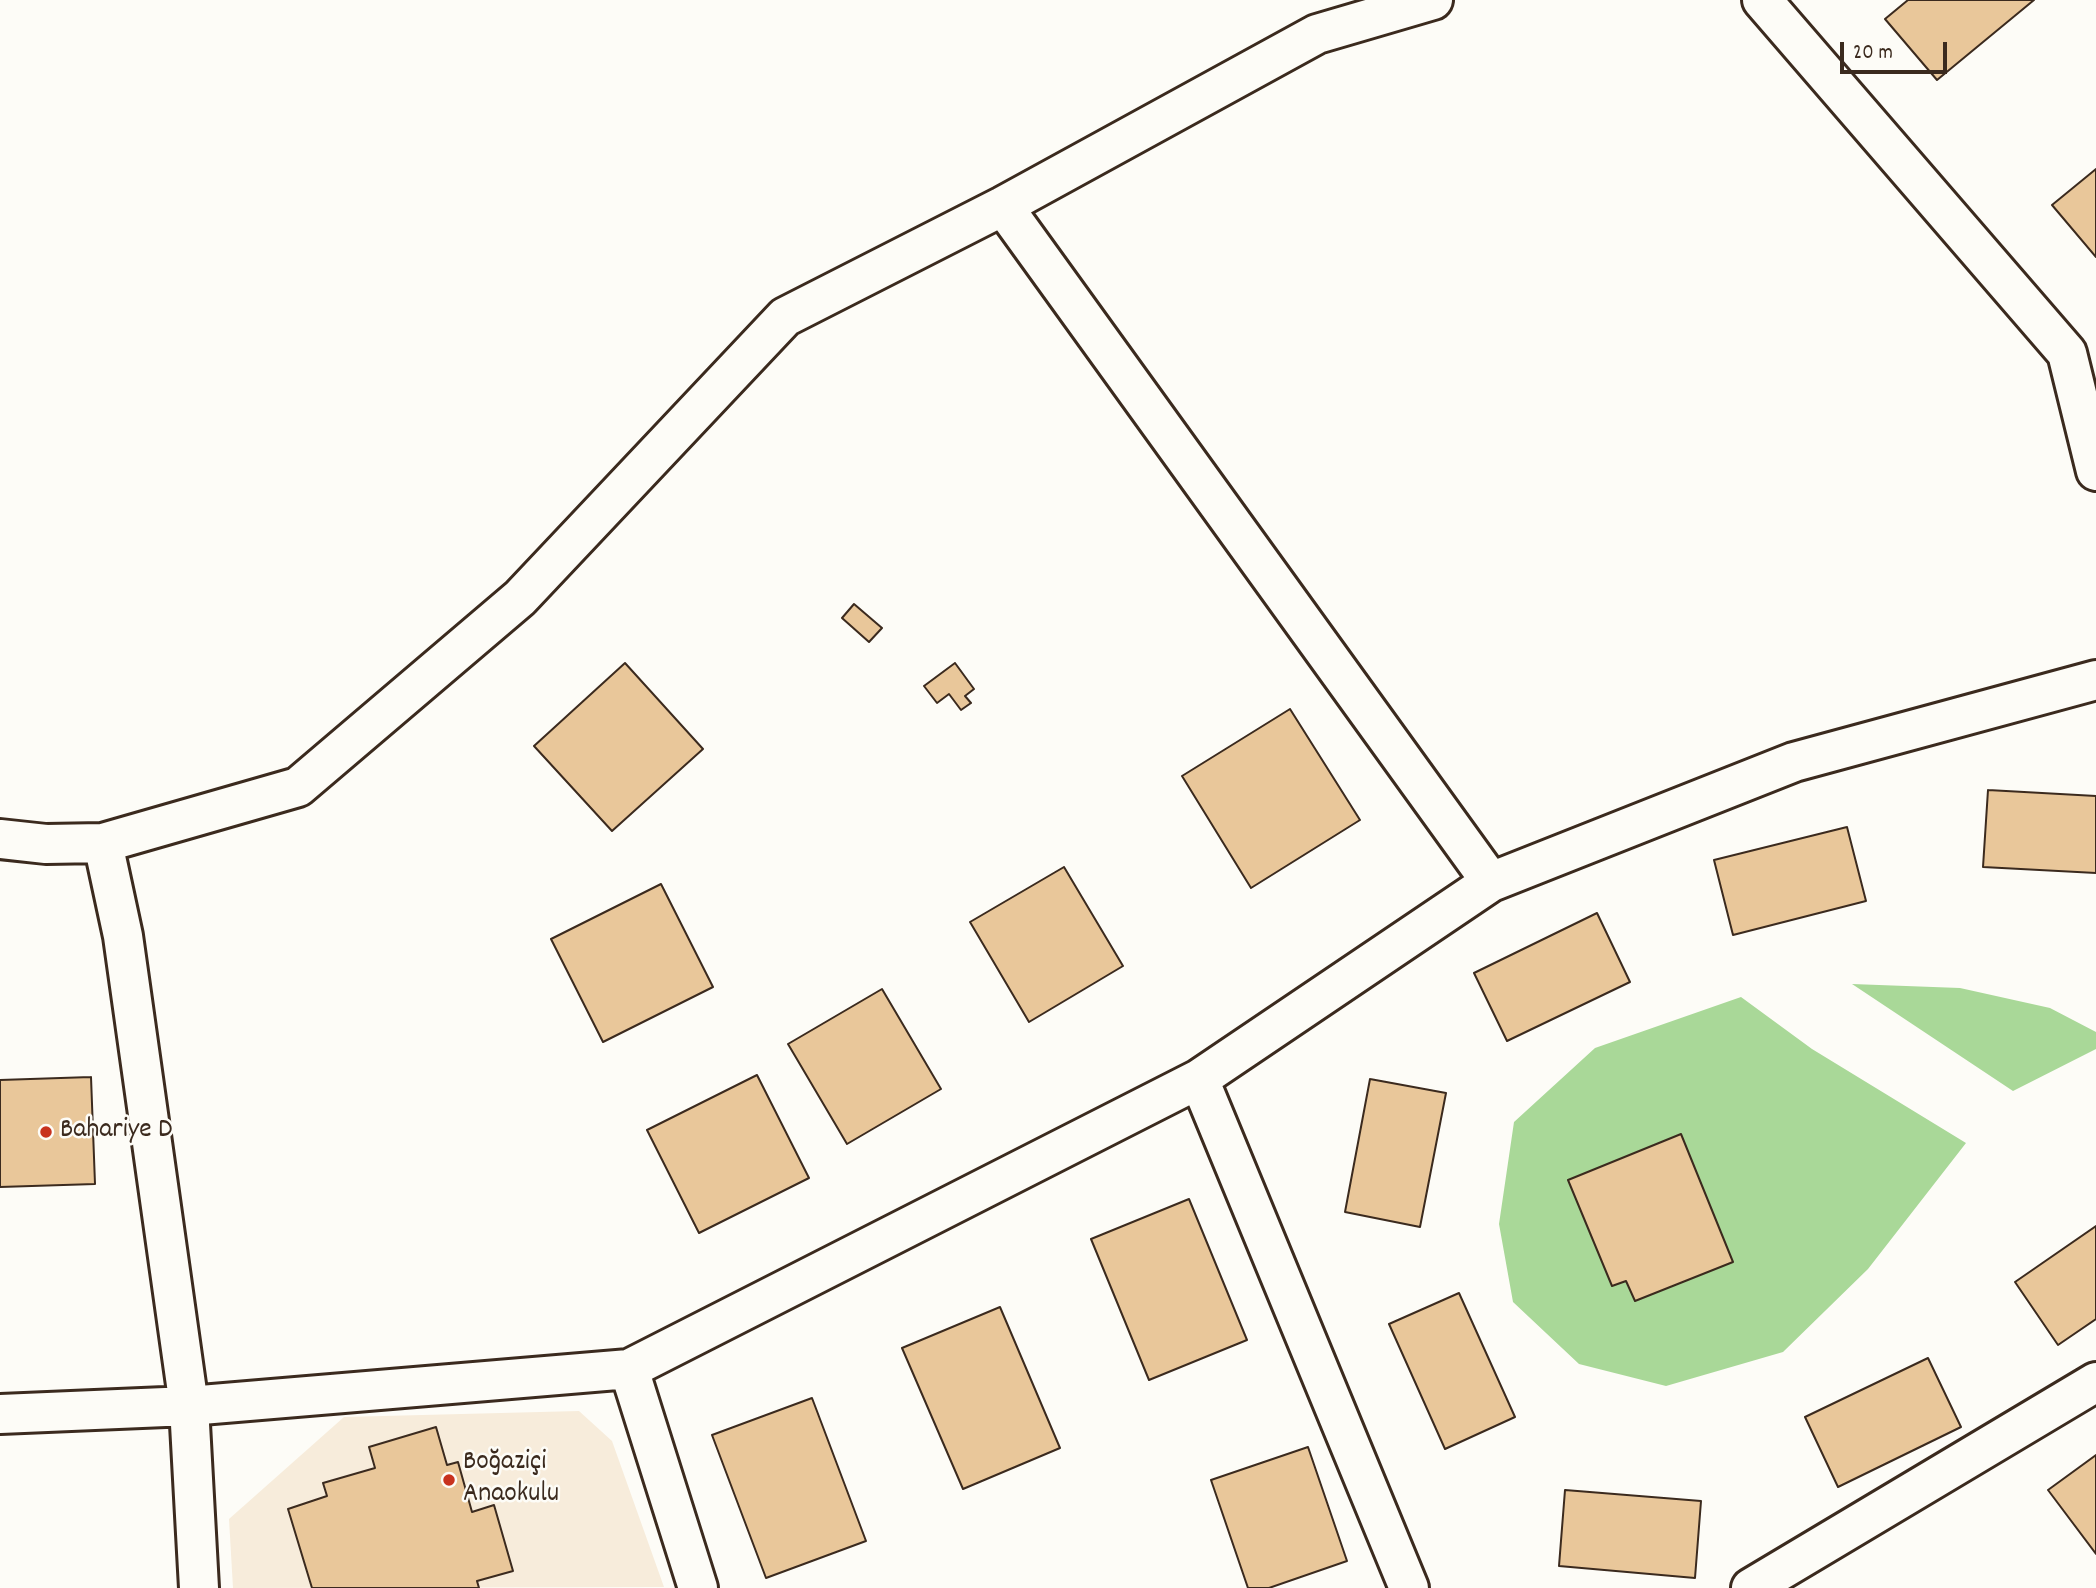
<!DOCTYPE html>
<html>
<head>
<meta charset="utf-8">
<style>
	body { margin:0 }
	#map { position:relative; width:2096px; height:1588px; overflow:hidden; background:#fdfcf7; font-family:Dekko,sans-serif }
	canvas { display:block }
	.scale { position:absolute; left:1840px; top:42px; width:107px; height:32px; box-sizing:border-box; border:4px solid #3b2a1e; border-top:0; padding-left:9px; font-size:21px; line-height:24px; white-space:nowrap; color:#3b2a1e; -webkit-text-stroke:5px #fdfcf7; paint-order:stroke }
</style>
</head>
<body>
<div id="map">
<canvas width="2096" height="1588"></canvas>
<div class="scale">20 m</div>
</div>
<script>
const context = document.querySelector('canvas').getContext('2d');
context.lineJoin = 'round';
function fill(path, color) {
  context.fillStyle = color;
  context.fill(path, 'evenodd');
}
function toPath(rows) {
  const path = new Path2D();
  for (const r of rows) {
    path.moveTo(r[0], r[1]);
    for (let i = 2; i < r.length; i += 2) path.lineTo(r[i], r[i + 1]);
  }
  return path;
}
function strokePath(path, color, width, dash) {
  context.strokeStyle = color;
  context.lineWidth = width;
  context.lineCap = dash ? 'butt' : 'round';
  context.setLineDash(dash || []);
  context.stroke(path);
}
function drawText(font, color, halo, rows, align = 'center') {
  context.font = font + ' Dekko,sans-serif';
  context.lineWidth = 5;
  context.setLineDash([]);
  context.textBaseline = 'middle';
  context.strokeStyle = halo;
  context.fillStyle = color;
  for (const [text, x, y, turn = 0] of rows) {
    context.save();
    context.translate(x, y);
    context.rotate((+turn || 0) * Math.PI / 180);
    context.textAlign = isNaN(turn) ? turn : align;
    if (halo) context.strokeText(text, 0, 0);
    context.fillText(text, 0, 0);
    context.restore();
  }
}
fill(toPath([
	[579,1411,612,1441,664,1587,233,1588,229,1519,344,1417]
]), '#f7ecdb');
fill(toPath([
	[1852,984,1960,988,2050,1008,2096,1032,2096,1049,2013,1091],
	[1741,997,1812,1049,1966,1143,1868,1269,1783,1352,1666,1386,1579,1364,1513,1302,1499,1224,1514,1122,1595,1048]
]), '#a9d898');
const building = toPath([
	[1908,0,2034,0,1937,80,1885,19,1908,0],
	[2096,169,2096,257,2052,205,2096,169],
	[854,604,882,628,869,642,842,618,854,604],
	[625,663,703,749,612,831,534,746,625,663],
	[955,663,974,689,965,696,971,703,961,710,949,694,937,703,924,686,955,663],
	[1290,709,1360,820,1251,888,1182,776,1290,709],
	[1988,790,2096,796,2096,873,1983,867,1988,790],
	[1847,827,1866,901,1733,935,1714,860,1847,827],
	[1064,867,1123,966,1029,1022,970,922,1064,867],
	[661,884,713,987,603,1042,551,939,661,884],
	[1597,913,1630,982,1507,1041,1474,973,1597,913],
	[882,989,941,1089,847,1144,788,1044,882,989],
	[757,1075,809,1178,699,1233,647,1130,757,1075],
	[91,1077,95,1184,0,1187,0,1080,91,1077],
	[1370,1079,1446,1093,1420,1227,1345,1212,1370,1079],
	[1681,1134,1733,1262,1635,1301,1626,1281,1612,1286,1568,1180,1681,1134],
	[1189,1199,1247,1340,1149,1380,1091,1239,1189,1199],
	[2096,1226,2096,1319,2058,1345,2015,1282,2096,1226],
	[1459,1293,1515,1417,1445,1449,1389,1324,1459,1293],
	[1000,1307,1060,1448,963,1489,902,1348,1000,1307],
	[1928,1358,1961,1427,1838,1487,1805,1417,1928,1358],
	[812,1398,866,1541,766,1578,712,1435,812,1398],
	[436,1427,447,1465,458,1462,472,1512,494,1505,513,1571,477,1581,479,1588,312,1588,288,1509,327,1496,323,1483,375,1468,369,1447,436,1427],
	[1308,1447,1347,1561,1269,1588,1248,1588,1211,1480,1308,1447],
	[2096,1455,2096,1554,2048,1490,2096,1455],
	[1565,1490,1701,1501,1695,1578,1559,1566,1565,1490]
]);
fill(building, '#e9c79a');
strokePath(building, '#3b2a1e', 2);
const minor = toPath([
	[1762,0,2067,353,2096,471],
	[1003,206,1491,882],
	[0,839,46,844,103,843,123,936,189,1406,199,1588],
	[103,843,298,787,520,598,785,317,1003,206,1317,34,1433,0],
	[1199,1079,1491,882,1794,762,2096,680],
	[0,1414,189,1406,629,1369],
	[698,1588,629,1369,1199,1079,1409,1588],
	[1751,1588,2096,1382]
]);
strokePath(minor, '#3b2a1e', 44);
strokePath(minor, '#fdfcf7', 38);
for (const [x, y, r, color] of [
	[46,1132,7,"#c8321e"],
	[449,1480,7,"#c8321e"]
]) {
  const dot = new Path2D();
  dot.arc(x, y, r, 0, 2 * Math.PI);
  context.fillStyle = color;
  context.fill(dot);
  strokePath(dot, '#fdfcf7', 2.5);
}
drawText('28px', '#3b2a1e', '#fdfcf7', [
	["Bahariye D",60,1132],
	["Boğaziçi",463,1464],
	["Anaokulu",463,1496]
], 'left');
</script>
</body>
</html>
